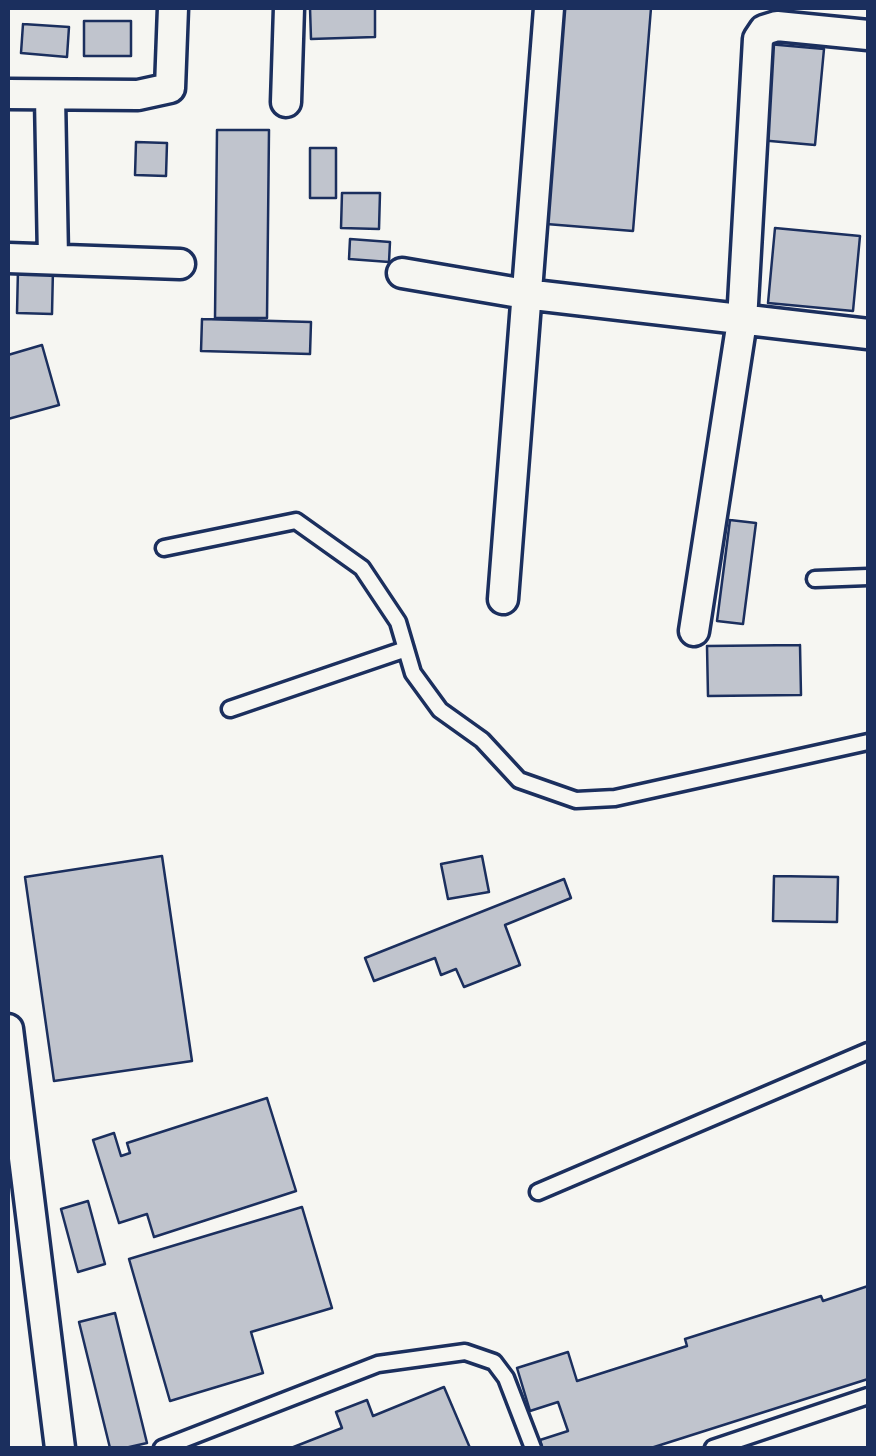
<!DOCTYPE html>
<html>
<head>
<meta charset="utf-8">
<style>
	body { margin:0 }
	#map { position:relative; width:876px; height:1456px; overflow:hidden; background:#f6f6f2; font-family:Caveat,sans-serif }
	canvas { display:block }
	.frame { position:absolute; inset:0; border:10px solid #1b2f5e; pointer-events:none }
</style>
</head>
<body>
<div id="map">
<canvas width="876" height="1456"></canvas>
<div class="frame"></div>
</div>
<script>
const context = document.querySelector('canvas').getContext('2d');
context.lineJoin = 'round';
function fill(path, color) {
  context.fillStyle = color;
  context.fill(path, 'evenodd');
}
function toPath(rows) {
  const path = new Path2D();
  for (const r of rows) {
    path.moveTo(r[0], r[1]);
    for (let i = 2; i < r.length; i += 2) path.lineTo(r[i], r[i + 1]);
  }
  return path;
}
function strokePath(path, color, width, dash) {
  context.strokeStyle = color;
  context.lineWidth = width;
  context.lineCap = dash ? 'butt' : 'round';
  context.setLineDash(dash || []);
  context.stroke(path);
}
const building = toPath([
	[310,8,375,8,375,37,311,39,310,8],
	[551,8,651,8,633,231,534,223,551,8],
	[84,21,131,21,131,56,84,56,84,21],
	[23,24,69,27,67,57,21,53,23,24],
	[768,44,824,49,815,145,759,140,768,44],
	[217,130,269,130,267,318,215,318,217,130],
	[136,142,167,143,166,176,135,175,136,142],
	[310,148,336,148,336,198,310,198,310,148],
	[342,193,380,193,379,229,341,228,342,193],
	[775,228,860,236,853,311,768,303,775,228],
	[350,239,390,242,389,262,349,259,350,239],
	[18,269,53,269,52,314,17,313,18,269],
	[202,319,311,322,310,354,201,351,202,319],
	[42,345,59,405,8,419,8,355,42,345],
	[730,520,756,523,743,624,717,621,730,520],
	[800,645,801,695,708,696,707,646,800,645],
	[162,856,192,1061,54,1081,25,877,162,856],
	[482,856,489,892,448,899,441,864,482,856],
	[774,876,838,877,837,922,773,921,774,876],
	[564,879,571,898,505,925,520,965,464,987,456,969,441,975,435,958,374,981,365,958,564,879],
	[267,1098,296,1191,154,1237,147,1214,119,1223,93,1140,114,1133,121,1156,130,1153,127,1143,267,1098],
	[88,1201,105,1264,78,1272,61,1209,88,1201],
	[302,1207,332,1308,251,1332,263,1373,170,1401,129,1259,302,1207],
	[868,1286,868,1379,651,1448,542,1448,540,1440,568,1431,558,1402,530,1411,517,1368,568,1352,577,1381,687,1346,685,1339,821,1296,823,1301,868,1286],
	[115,1313,147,1443,125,1448,110,1448,79,1322,115,1313],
	[444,1387,470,1448,291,1448,342,1428,336,1412,367,1400,373,1416,444,1387]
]);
fill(building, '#c0c4cd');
strokePath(building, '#1b2f5e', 2.5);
const lane = toPath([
	[164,548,296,521,362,568,398,622,413,673,440,710,482,740,519,780,576,800,615,798,868,742],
	[815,579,868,577],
	[230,709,406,649],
	[538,1192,868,1051],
	[162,1448,378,1364,465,1352,494,1362,506,1378,533,1448],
	[713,1448,868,1396]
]);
const street = toPath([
	[8,94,138,95,170,88,173,8],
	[50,97,53,258],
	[286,102,289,8],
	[8,258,180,264],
	[402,273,525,294,868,334],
	[503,599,549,8],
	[694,631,742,321,758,39,764,30,777,26,868,35],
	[8,1029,60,1448]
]);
strokePath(lane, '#1b2f5e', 21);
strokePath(street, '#1b2f5e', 35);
strokePath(lane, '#f6f6f2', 14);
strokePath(street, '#f6f6f2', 28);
</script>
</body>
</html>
